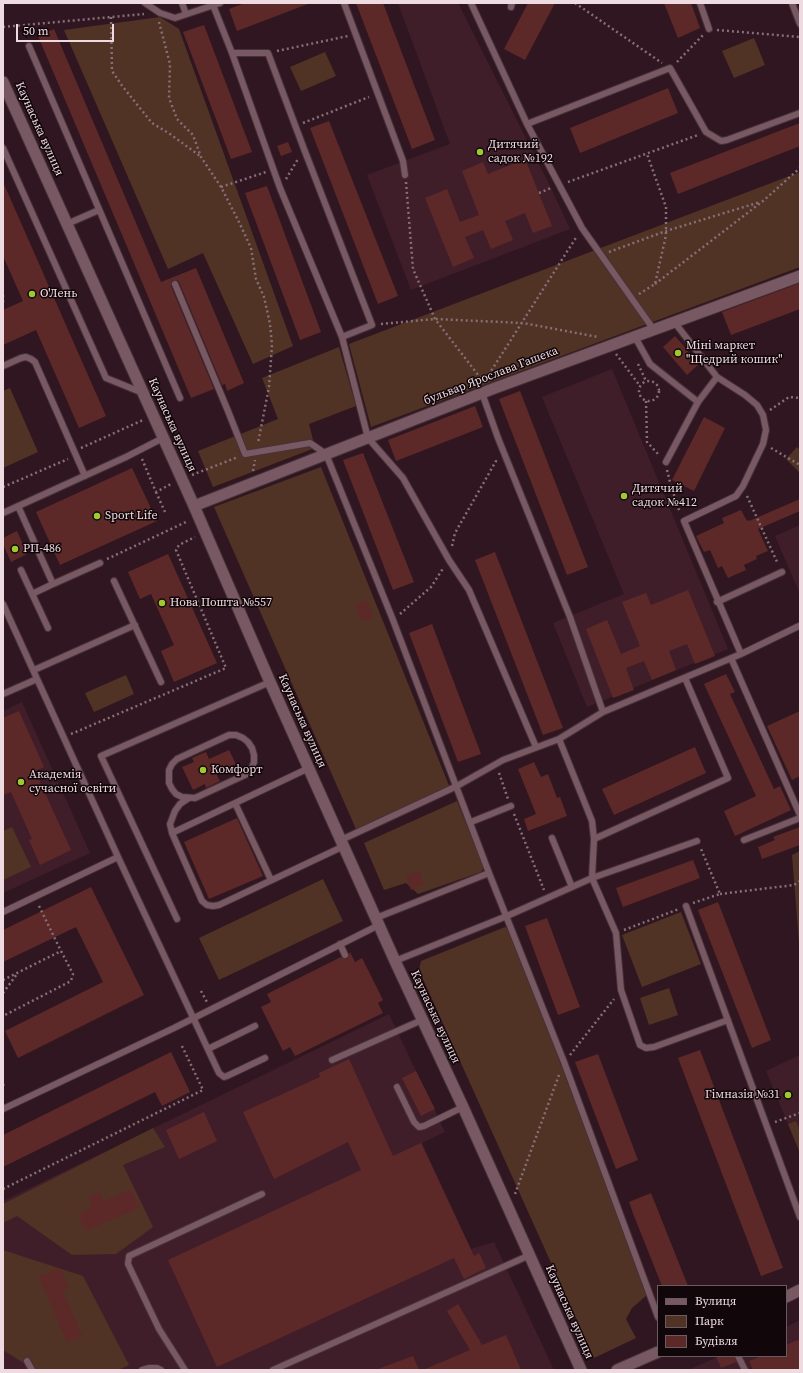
<!DOCTYPE html>
<html>
<head>
<meta charset="utf-8">
<style>
	body { margin:0 }
	#map { position:relative; width:803px; height:1373px; overflow:hidden; background:#301620; font-family:"Source Serif 4",serif }
	canvas { display:block }
	.frame { position:absolute; inset:0; border:4px solid #eedbe1; pointer-events:none }
	.legend { position:absolute; left:657px; top:1285px; width:130px; height:72px; box-sizing:border-box; background:#110609; border:1px solid #695b5f; margin:0; padding:5px 7px; list-style:none; font-size:12px; color:#eedbe1 }
	.legend li { display:flex; align-items:center; gap:8px; height:20px }
	.legend b { width:20px; border:1px solid #695b5f }
	.scale { position:absolute; left:16px; top:24px; width:98px; height:18px; box-sizing:border-box; border:2px solid #eedbe1; border-top:0; padding-left:5px; font-size:12px; line-height:14px; white-space:nowrap; color:#eedbe1; -webkit-text-stroke:3px #110609; paint-order:stroke }
</style>
</head>
<body>
<div id="map">
<canvas width="803" height="1373"></canvas>
<div class="frame"></div>
<ul class="legend">
<li><b style="height:5px;background:#785963"></b>Вулиця</li>
<li><b style="height:11px;background:#503325"></b>Парк</li>
<li><b style="height:11px;background:#5d2928"></b>Будівля</li>
</ul>
<div class="scale">50 m</div>
</div>
<script>
const context = document.querySelector('canvas').getContext('2d');
context.lineJoin = 'round';
function fill(path, color) {
  context.fillStyle = color;
  context.fill(path, 'evenodd');
}
function toPath(rows) {
  const path = new Path2D();
  for (const r of rows) {
    if (r.length === 3) {
      path.moveTo(r[0] + r[2], r[1]);
      path.arc(r[0], r[1], r[2], 0, 2 * Math.PI);
      continue;
    }
    path.moveTo(r[0], r[1]);
    for (let i = 2; i < r.length; i += 2) path.lineTo(r[i], r[i + 1]);
  }
  return path;
}
function strokePath(path, color, width, dash) {
  context.strokeStyle = color;
  context.lineWidth = width;
  context.lineCap = dash ? 'butt' : 'round';
  context.setLineDash(dash || []);
  context.stroke(path);
}
function drawText(font, color, halo, rows, align = 'center') {
  context.font = font + ' "Source Serif 4",serif';
  context.lineWidth = 3;
  context.setLineDash([]);
  context.textBaseline = 'middle';
  context.strokeStyle = halo;
  context.fillStyle = color;
  for (const [text, x, y, turn = 0] of rows) {
    context.save();
    context.translate(x, y);
    context.rotate((+turn || 0) * Math.PI / 180);
    context.textAlign = isNaN(turn) ? turn : align;
    if (halo) context.strokeText(text, 0, 0);
    context.fillText(text, 0, 0);
    context.restore();
  }
}
fill(toPath([
	[398,3,458,3,551,188,570,229,411,290,367,175,450,144],
	[612,369,728,649,587,707,553,623,624,594,542,397],
	[800,525,800,594,775,536],
	[22,702,90,853,3,893,3,711],
	[389,1014,445,1132,422,1143,471,1249,494,1242,554,1370,3,1370,3,1201],
	[800,1055,800,1153,766,1071],
	[800,1320,800,1370,688,1370,720,1356,786,1356,786,1327]
]), '#3f1e2a');
fill(toPath([
	[160,17,179,29,293,346,253,364,203,253,168,269,64,30],
	[754,38,765,65,734,78,722,51],
	[325,52,336,76,301,91,290,67],
	[800,172,800,267,371,427,349,344],
	[339,347,356,406,309,424,315,448,213,487,198,451,278,419,262,378],
	[10,388,38,452,3,468,3,391],
	[797,447,800,450,800,473,786,459],
	[321,467,450,788,356,829,214,507],
	[126,675,134,694,94,712,85,693],
	[457,801,484,868,481,872,418,894,406,883,384,890,364,843],
	[12,827,31,867,3,880,3,831],
	[800,851,800,956,792,855],
	[323,879,343,921,219,980,199,938],
	[681,912,701,964,642,987,622,935],
	[505,927,511,931,647,1295,632,1308,626,1319,636,1338,594,1358,419,970,421,961],
	[669,988,678,1015,649,1025,640,998],
	[796,1121,800,1131,800,1153,788,1124],
	[153,1128,165,1147,123,1165,153,1227,116,1254,72,1255,17,1216,3,1223,3,1204],
	[3,1250,83,1276,129,1365,118,1370,35,1370,3,1350]
]), '#503325');
fill(toPath([
	[245,3,308,3,308,4,237,31,229,9],
	[356,3,383,3,435,140,412,149],
	[528,3,555,3,525,60,504,49],
	[664,3,691,3,700,28,678,38],
	[204,25,252,152,231,159,183,32],
	[54,29,161,282,196,268,244,383,227,391,225,384,222,385,179,282,177,280,174,280,171,282,171,286,214,389,191,398,38,36],
	[668,88,678,113,580,153,570,128],
	[329,121,398,296,378,304,310,128],
	[800,123,800,146,678,194,670,173],
	[288,142,292,152,281,156,277,146],
	[525,159,552,226,533,233,525,213,505,221,513,240,491,249,483,230,465,237,474,258,453,267,425,198,447,189,460,222,479,215,462,171,483,162,488,174],
	[3,182,106,416,79,428,36,330,3,345,3,310,23,301,3,256],
	[267,186,321,332,300,340,245,193],
	[800,283,800,309,731,335,722,312],
	[675,336,699,364,687,375,663,347],
	[520,391,588,567,567,575,499,399],
	[475,406,483,427,396,461,388,440],
	[704,417,725,428,694,491,672,480],
	[363,453,414,582,393,590,343,460],
	[132,468,157,521,60,565,36,512],
	[800,499,800,511,758,529,768,551,756,556,757,559,744,565,746,570,728,578,722,566,718,568,710,550,704,552,696,536,724,523,722,518,741,510,747,521,749,520,749,521],
	[17,531,27,554,11,562,3,544,3,538],
	[495,552,563,728,543,735,475,560],
	[168,554,217,663,174,682,161,651,174,645,151,594,140,599,128,572],
	[688,590,715,656,695,664,687,644,669,651,676,670,652,680,644,661,626,668,634,690,613,698,586,629,607,620,621,654,640,646,622,602,646,593,651,605],
	[367,600,373,617,362,622,355,605],
	[432,624,481,754,458,762,409,633],
	[726,674,735,692,730,694,774,789,780,786,791,810,735,836,724,811,756,796,704,684],
	[19,711,44,767,35,771,71,850,40,865,29,840,32,839,11,792,3,795,3,718],
	[800,711,800,776,792,780,767,726],
	[695,747,706,773,614,815,602,789],
	[229,750,236,764,216,773,220,781,206,788,205,784,193,790,182,767,194,762,192,758,206,752,209,759],
	[534,762,541,777,548,774,557,798,560,797,567,816,528,831,524,819,536,814,518,769],
	[237,818,263,876,209,899,184,842],
	[800,827,800,845,762,859,758,847,775,840,773,837],
	[693,860,700,878,623,907,616,888],
	[419,871,424,884,411,890,406,876],
	[91,887,144,995,18,1058,5,1031,103,982,76,927,3,962,3,930],
	[718,902,771,1040,752,1048,698,910],
	[547,918,580,1007,558,1015,525,926],
	[350,952,355,962,362,958,383,1000,378,1003,383,1013,295,1056,290,1047,283,1051,261,1007,271,1002,267,994,341,957,344,959,347,959],
	[700,1050,783,1268,761,1276,678,1058],
	[171,1052,190,1092,162,1106,155,1092,3,1167,3,1135],
	[598,1054,638,1160,616,1169,575,1062],
	[349,1059,393,1156,421,1143,474,1256,479,1253,486,1268,464,1279,454,1258,217,1367,168,1260,361,1170,348,1142,274,1179,243,1112,320,1077,319,1073],
	[416,1071,435,1109,421,1116,402,1078],
	[204,1112,217,1141,179,1159,166,1130],
	[131,1189,140,1207,86,1231,78,1214,92,1207,88,1197,100,1191,104,1201],
	[651,1193,688,1286,662,1286,634,1216,629,1202],
	[60,1268,69,1288,63,1291,82,1336,67,1342,39,1277],
	[458,1304,482,1345,506,1335,521,1370,423,1370,470,1350,447,1311],
	[800,1339,800,1370,753,1370,749,1361,761,1356,786,1356,786,1345],
	[413,1356,419,1370,379,1370,378,1369],
	[716,1356,734,1356,736,1362,721,1368]
]), '#5d2928');
const service = toPath([
	[145,3,160,13,175,18,220,3],
	[182,3,186,14],
	[344,3,403,161,405,175],
	[471,3,527,124,582,228,654,330],
	[700,3,709,29],
	[792,3,800,24],
	[213,5,232,53,280,188,342,337,368,438,403,478,449,560,469,590,536,747],
	[511,7,512,3],
	[29,46,180,398],
	[232,53,268,53,304,149,372,325,342,337],
	[527,124,670,68,706,132,721,141,727,140,800,113],
	[3,148,106,378,143,393],
	[67,224,99,210],
	[175,284,228,411,245,454,310,443,326,454,393,620,489,873,564,1062,658,1317],
	[675,323,717,377],
	[635,337,650,364,698,402,717,377,745,395,757,405,763,415,766,430,763,444,743,486,736,496,684,521,741,654],
	[3,366,21,358,26,357,31,359,35,362,85,476],
	[482,393,498,438,570,617,603,712],
	[666,462,698,402],
	[18,506,53,584,32,594],
	[3,513,126,457,163,438],
	[21,570,48,628],
	[114,581,161,682],
	[53,584,100,563],
	[717,602,782,572],
	[3,604,118,857],
	[731,658,800,815],
	[34,670,135,625],
	[3,694,37,679],
	[229,735,236,735,243,738,248,742,252,748,254,755,254,762,252,768,247,774,195,798,182,797,176,794,172,789,169,783,169,770,172,764,177,759,229,735],
	[559,739,592,821,594,839,592,878,616,933,621,990,640,1045,646,1048,654,1047,728,1020],
	[189,798,180,804,175,811,170,824,172,833,309,768],
	[235,803,271,880],
	[471,822,511,806],
	[172,833,202,901,207,905,213,906,219,905,344,846],
	[552,838,572,887],
	[594,839,728,778,685,678],
	[341,840,457,786,503,760,559,739,603,712,741,654,799,626],
	[744,840,800,818],
	[686,906,800,1217],
	[3,912,118,857,219,1073,224,1077,227,1076,265,1058],
	[376,918,489,873],
	[177,919,101,756,270,682],
	[340,944,345,955],
	[395,961,507,916,592,878,697,841],
	[208,1049,255,1026],
	[332,1060,422,1020],
	[397,1087,414,1122,419,1127,424,1126,463,1107],
	[3,1109,174,1028,379,925],
	[738,1356,745,1370],
	[27,1361,32,1370],
	[142,1370,149,1368,157,1368,161,1370],
	[185,1370,159,1329,128,1264,129,1256,262,1194],
	[273,1370,530,1255]
]);
const minor = toPath([
	[3,82,194,506,270,682,395,961,463,1107,581,1370],
	[194,506,495,388,800,276]
]);
const tertiary = toPath([
	[786,1297,800,1290],
	[617,1370,658,1352]
]);
strokePath(service, '#463239', 8);
strokePath(minor, '#463239', 13);
strokePath(tertiary, '#463239', 13);
strokePath(toPath([
	[575,3,662,63],
	[111,17,112,71,123,87,152,123,170,134,200,156],
	[159,22,170,64,169,98,177,119,193,135,201,157,221,187,239,222,251,248,256,279,264,297,270,324,272,345,269,387,258,443],
	[3,27,144,14],
	[717,30,800,37],
	[277,51,348,36],
	[677,62,703,35],
	[303,123,369,97],
	[286,179,298,159],
	[406,182,413,269,435,319,482,380],
	[568,182,698,135],
	[221,187,266,172],
	[539,193,551,188],
	[609,252,666,231,760,202],
	[655,284,763,201,800,168],
	[639,294,655,284,666,235,666,207,647,154],
	[3,295,3,303],
	[381,324,435,319,523,323,598,337],
	[616,354,640,386],
	[638,364,646,381],
	[486,379,577,236],
	[649,391,10],
	[646,401,647,442,659,455],
	[770,410,789,397,800,398],
	[81,448,143,420],
	[771,448,800,465],
	[142,459,156,492,171,484],
	[667,470,671,486,680,513],
	[253,471,255,460],
	[192,475,238,457],
	[3,487,68,459],
	[156,492,165,512],
	[747,496,778,564],
	[452,546,455,533,496,461,496,459],
	[107,559,188,521],
	[400,614,431,587,444,567],
	[71,734,226,668,176,550,179,545,195,537],
	[499,773,508,799],
	[514,814,544,890],
	[720,894,794,885,800,881],
	[693,903,720,894,701,849],
	[39,906,61,951],
	[624,930,679,909],
	[3,980,61,951,73,974,71,981,3,1016],
	[201,991,207,1002,208,1002],
	[3,993,17,974],
	[570,1055,614,999],
	[3,1084,4,1087],
	[775,1122,800,1113],
	[3,1189,203,1090,181,1044],
	[515,1194,559,1075]
]), '#866f77', 2.5, [2, 3]);
strokePath(service, '#785963', 6);
strokePath(minor, '#785963', 11);
strokePath(tertiary, '#785963', 11);
for (const [x, y, r, color] of [
	[480,152,4,"#9eca2f"],
	[32,294,4,"#9eca2f"],
	[678,353,4,"#9eca2f"],
	[624,496,4,"#9eca2f"],
	[97,516,4,"#9eca2f"],
	[15,549,4,"#9eca2f"],
	[162,603,4,"#9eca2f"],
	[203,770,4,"#9eca2f"],
	[21,782,4,"#9eca2f"],
	[788,1095,4,"#9eca2f"]
]) {
  const dot = new Path2D();
  dot.arc(x, y, r, 0, 2 * Math.PI);
  context.fillStyle = color;
  context.fill(dot);
  strokePath(dot, '#110609', 1.5);
}
drawText('12px', '#eedbe1', '#110609', [
	["Каунаська вулиця",39,129,66],
	["бульвар Ярослава Гашека",491,376,-21],
	["Каунаська вулиця",172,425,66],
	["Каунаська вулиця",302,721,66],
	["Каунаська вулиця",435,1017,65],
	["Каунаська вулиця",569,1312,66]
]);
drawText('12px', '#eedbe1', '#110609', [
	["Дитячий",488,145],
	["садок №192",488,159],
	["О'Лень",40,294],
	["Міні маркет",686,346],
	["\"Щедрий кошик\"",686,360],
	["Дитячий",632,489],
	["садок №412",632,503],
	["Sport Life",105,516],
	["РП-486",23,549],
	["Нова Пошта №557",170,603],
	["Комфорт",211,770],
	["Академія",29,775],
	["сучасної освіти",29,789],
	["Гімназія №31",780,1095,"right"]
], 'left');
</script>
</body>
</html>
